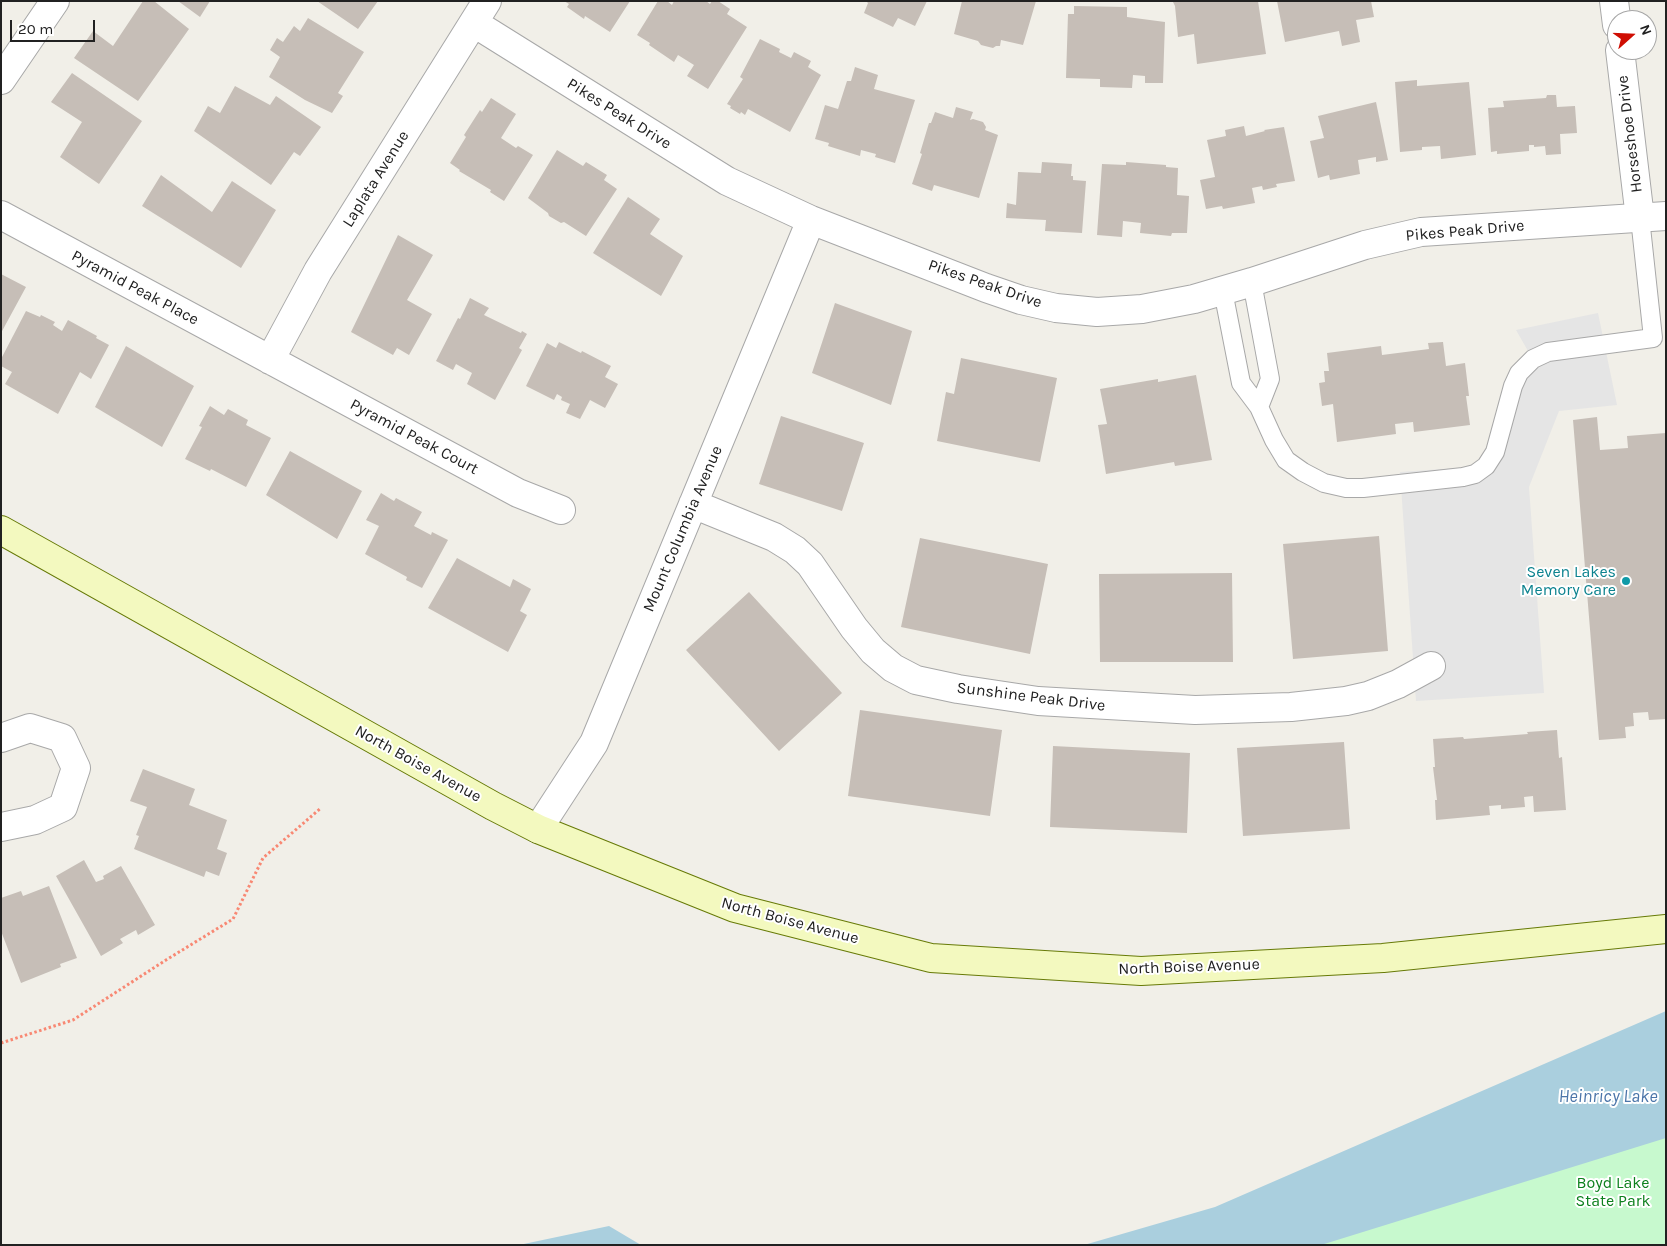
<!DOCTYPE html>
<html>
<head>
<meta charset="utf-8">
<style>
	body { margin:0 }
	#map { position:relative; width:1667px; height:1246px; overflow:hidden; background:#f1efe8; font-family:Karla,sans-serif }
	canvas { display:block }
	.frame { position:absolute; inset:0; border:2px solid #212121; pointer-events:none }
	.north { position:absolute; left:1607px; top:10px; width:50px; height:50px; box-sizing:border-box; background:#fff; border:1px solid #a6a6a6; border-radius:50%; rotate:70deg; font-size:14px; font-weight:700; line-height:20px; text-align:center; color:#212121 }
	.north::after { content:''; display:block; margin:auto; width:18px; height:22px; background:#cf0e03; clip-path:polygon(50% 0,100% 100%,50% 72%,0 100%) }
	.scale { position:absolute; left:10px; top:20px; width:85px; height:22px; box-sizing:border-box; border:2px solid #212121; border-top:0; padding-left:6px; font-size:15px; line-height:18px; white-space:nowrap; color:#212121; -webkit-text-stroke:4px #fff; paint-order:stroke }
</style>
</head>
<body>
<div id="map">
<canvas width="1667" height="1246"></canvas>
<div class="frame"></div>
<div class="north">N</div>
<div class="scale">20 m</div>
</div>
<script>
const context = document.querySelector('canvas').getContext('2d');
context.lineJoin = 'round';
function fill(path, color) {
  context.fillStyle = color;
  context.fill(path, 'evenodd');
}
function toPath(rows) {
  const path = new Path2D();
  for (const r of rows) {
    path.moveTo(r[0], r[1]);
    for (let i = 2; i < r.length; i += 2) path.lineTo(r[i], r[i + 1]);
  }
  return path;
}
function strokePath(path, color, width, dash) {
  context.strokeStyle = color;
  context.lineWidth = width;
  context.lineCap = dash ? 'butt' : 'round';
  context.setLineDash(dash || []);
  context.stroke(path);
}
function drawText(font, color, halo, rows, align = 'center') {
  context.font = font + ' Karla,sans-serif';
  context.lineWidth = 4;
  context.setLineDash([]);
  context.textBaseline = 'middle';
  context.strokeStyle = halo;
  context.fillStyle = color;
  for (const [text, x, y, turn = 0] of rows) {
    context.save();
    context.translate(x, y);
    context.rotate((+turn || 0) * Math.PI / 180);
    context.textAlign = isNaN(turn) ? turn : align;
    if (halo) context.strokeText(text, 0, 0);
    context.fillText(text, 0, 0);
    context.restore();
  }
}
fill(toPath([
	[1666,1119,1666,1245,1304,1245]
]), '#c7f9ce');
fill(toPath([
	[1598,313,1617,405,1559,411,1529,487,1544,693,1416,701,1400,472,1486,466,1528,351,1516,330]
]), '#e5e5e5');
fill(toPath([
	[1666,1011,1666,1138,1321,1245,1084,1245,1215,1207],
	[609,1226,641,1245,519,1245]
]), '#aacfde');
fill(toPath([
	[143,1,154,1,189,29,138,101,74,58,93,31,113,46],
	[178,1,210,1,200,17],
	[317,1,378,1,358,29],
	[564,1,630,1,610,32,585,16,584,19,567,7,569,4],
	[658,1,667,1,672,5,674,1,706,1,710,4,712,1,718,1,730,9,727,14,747,27,708,89,687,76,694,65,678,55,674,62,649,45,650,43,637,35],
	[866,1,927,1,915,26,898,18,893,27,864,13,868,3],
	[962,1,1036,1,1023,45,1001,40,1000,46,996,46,993,48,981,45,978,41,954,34],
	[1258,1,1266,54,1197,64,1194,34,1178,37,1175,6,1173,2],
	[1277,1,1371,1,1374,17,1356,20,1360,42,1342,46,1339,31,1285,42],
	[1074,6,1127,7,1127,17,1165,22,1163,83,1145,83,1145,76,1133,75,1132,88,1100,87,1100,79,1066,78,1068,14,1074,14],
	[308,18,364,52,338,93,343,96,332,113,305,100,269,77,280,57,270,50,277,38,283,42,294,26,300,31],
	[760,39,780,49,779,52,791,58,794,52,811,61,808,67,821,75,790,132,748,109,745,115,741,112,740,114,730,108,731,106,727,104,743,79,740,77],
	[855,67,878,75,874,89,915,100,895,163,875,157,876,154,861,150,860,156,828,146,829,143,815,139,825,105,838,109,847,81,851,81],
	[72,73,142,121,99,184,60,157,82,122,51,102],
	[1417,80,1417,86,1469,82,1476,155,1441,159,1440,146,1422,147,1422,150,1400,152,1395,82],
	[235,86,270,105,276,96,321,127,300,156,294,152,271,185,194,131,208,106,220,113],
	[1547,95,1556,95,1557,107,1575,106,1577,133,1560,134,1561,154,1546,155,1545,146,1534,147,1534,145,1529,145,1529,151,1497,154,1497,151,1491,152,1488,108,1504,107,1503,101,1546,98],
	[491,98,516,114,501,138,516,148,518,146,533,155,504,201,490,192,491,190,459,171,460,170,450,163,466,137,464,135,480,110,482,112],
	[1376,102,1388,160,1376,162,1376,157,1358,160,1360,174,1330,180,1329,175,1318,178,1310,141,1324,138,1318,116],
	[956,107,973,112,970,120,973,119,983,122,986,127,985,130,998,135,979,198,934,185,932,191,912,184,922,154,920,153,929,123,931,123,935,112,953,118],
	[1244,126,1246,136,1265,131,1264,130,1284,127,1295,181,1276,184,1277,187,1263,190,1262,186,1252,188,1255,203,1223,209,1222,206,1206,209,1200,180,1215,177,1207,140,1226,136,1225,130],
	[557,150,583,166,586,162,607,175,604,180,617,189,586,236,564,222,561,223,549,216,548,213,528,198],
	[1042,162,1072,164,1071,176,1073,176,1073,180,1086,181,1082,233,1045,231,1046,220,1006,218,1007,203,1016,205,1018,172,1041,173],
	[1126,162,1166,165,1166,167,1178,168,1177,195,1189,196,1187,233,1172,233,1171,236,1140,233,1141,223,1123,221,1122,237,1097,235,1102,164,1126,165],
	[161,175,212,212,232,181,276,210,241,268,142,206],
	[628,197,660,219,650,234,683,256,661,296,593,253],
	[398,235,433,255,407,300,432,314,409,355,397,348,393,355,351,332],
	[1,274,26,287,1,333],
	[470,298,489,308,484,315,521,333,522,331,527,334,519,348,522,350,495,400,467,384,472,373,456,364,453,370,436,361,458,318,460,319],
	[835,303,912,331,891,405,812,373],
	[26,311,40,317,41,315,55,322,53,325,62,331,68,320,97,336,96,338,109,345,91,379,80,372,58,414,5,384,12,372,1,366,1,359],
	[559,342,581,353,582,351,611,366,605,377,618,384,605,408,590,400,580,419,566,413,570,404,561,400,562,397,557,394,554,400,526,386,547,343,556,348],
	[1443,342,1446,366,1465,363,1469,396,1466,396,1470,425,1414,432,1413,422,1395,424,1396,434,1337,442,1333,404,1322,406,1319,383,1325,382,1324,371,1329,371,1327,353,1381,346,1382,355,1429,349,1428,343],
	[126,346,194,386,162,447,95,407],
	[961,358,1057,378,1040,462,937,441,946,392,954,394],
	[1196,375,1212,460,1175,466,1174,462,1106,474,1098,425,1107,424,1100,389,1158,379,1158,382],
	[210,406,224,415,228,409,248,420,246,425,271,438,246,487,211,469,210,471,185,459,202,427,199,426],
	[781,416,864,443,842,511,759,484],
	[1597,417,1600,450,1628,448,1627,436,1666,433,1666,719,1649,720,1648,712,1633,713,1634,726,1625,727,1626,738,1599,740,1573,420],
	[290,451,362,491,337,539,266,495],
	[381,493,394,501,396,498,422,512,414,526,431,535,432,532,448,540,422,588,406,580,407,577,365,554,379,526,366,520],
	[1379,536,1388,651,1293,659,1283,544],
	[920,538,1048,564,1030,654,901,627],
	[457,558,510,587,513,579,531,589,520,611,527,615,508,652,428,608],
	[1232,573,1233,662,1100,662,1099,574],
	[749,592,842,693,779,751,686,650],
	[860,710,1002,730,990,816,848,796],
	[1557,730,1559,758,1562,757,1566,810,1534,812,1533,796,1524,797,1525,807,1501,809,1501,805,1489,806,1490,815,1436,820,1435,800,1437,800,1433,767,1435,767,1433,739,1463,737,1464,739,1528,734,1527,732],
	[1344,742,1350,829,1243,836,1237,748],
	[1053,746,1190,753,1187,833,1050,827],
	[143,769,195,789,189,805,227,820,217,849,227,853,219,876,206,871,204,877,134,849,139,836,136,835,147,807,130,801],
	[84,860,96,882,104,879,103,876,121,866,155,925,138,935,136,930,120,939,123,943,101,956,56,876],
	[49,886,77,958,60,964,61,967,21,983,1,931,1,898,21,891,23,896]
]), '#c6beb7');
const lane = toPath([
	[1252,282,1270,379,1259,407],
	[1223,291,1241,383,1259,407,1274,440,1286,460,1303,472,1324,483,1346,488,1363,488,1463,477,1475,474,1486,466,1495,452,1513,386,1519,373,1533,359,1548,352,1653,338,1640,218]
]);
const street = toPath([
	[1614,1,1617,25],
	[474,23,727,181,811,220,986,288,1021,300,1056,308,1097,312,1142,309,1194,299,1252,282,1365,245,1421,232,1666,216],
	[1620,50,1640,218],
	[1,80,55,1],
	[1,215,518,493,561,510],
	[270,360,318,271,487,1],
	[693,504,774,537,795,550,810,564,854,628,873,651,893,668,916,680,958,689,1038,701,1195,710,1291,707,1346,701,1368,696,1398,684,1431,666],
	[1,738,30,728,62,738,76,768,63,807,35,820,1,827],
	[538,829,594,743,811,220]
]);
const secondary = toPath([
	[1,530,493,806,538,829,735,908,931,958,1141,971,1383,958,1666,929]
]);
strokePath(lane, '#a8a8a8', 20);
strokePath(street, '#a8a8a8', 30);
strokePath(secondary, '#677a07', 30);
strokePath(toPath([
	[1,1043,73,1020,166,960,233,919,263,858,321,808]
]), '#f88873', 3, [2.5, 2.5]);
strokePath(lane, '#fff', 18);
strokePath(street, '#fff', 28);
strokePath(secondary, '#f3f9bf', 28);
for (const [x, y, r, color] of [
	[1626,581,5,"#0f9aa8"]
]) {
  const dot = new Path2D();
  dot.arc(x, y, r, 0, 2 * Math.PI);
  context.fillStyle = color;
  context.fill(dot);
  strokePath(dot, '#fff', 2);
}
drawText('16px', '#212121', '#fff', [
	["Pikes Peak Drive",619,114,32],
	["Horseshoe Drive",1630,134,-97],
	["Laplata Avenue",376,179,-58],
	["Pikes Peak Drive",1465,231,-5],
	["Pikes Peak Drive",985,284,19],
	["Pyramid Peak Place",135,288,28],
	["Pyramid Peak Court",414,437,28],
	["Mount Columbia Avenue",683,529,-67],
	["Sunshine Peak Drive",1031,697,7],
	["North Boise Avenue",418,764,29],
	["North Boise Avenue",790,921,15],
	["North Boise Avenue",1189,967,-2]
]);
drawText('16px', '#0d838f', '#fff', [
	["Seven Lakes",1616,572],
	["Memory Care",1616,590]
], 'right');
drawText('16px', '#0e811e', '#fff', [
	["Boyd Lake",1613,1183],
	["State Park",1613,1201]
]);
drawText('italic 18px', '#4b75a9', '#fff', [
	["Heinricy Lake",1608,1097]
]);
</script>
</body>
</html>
